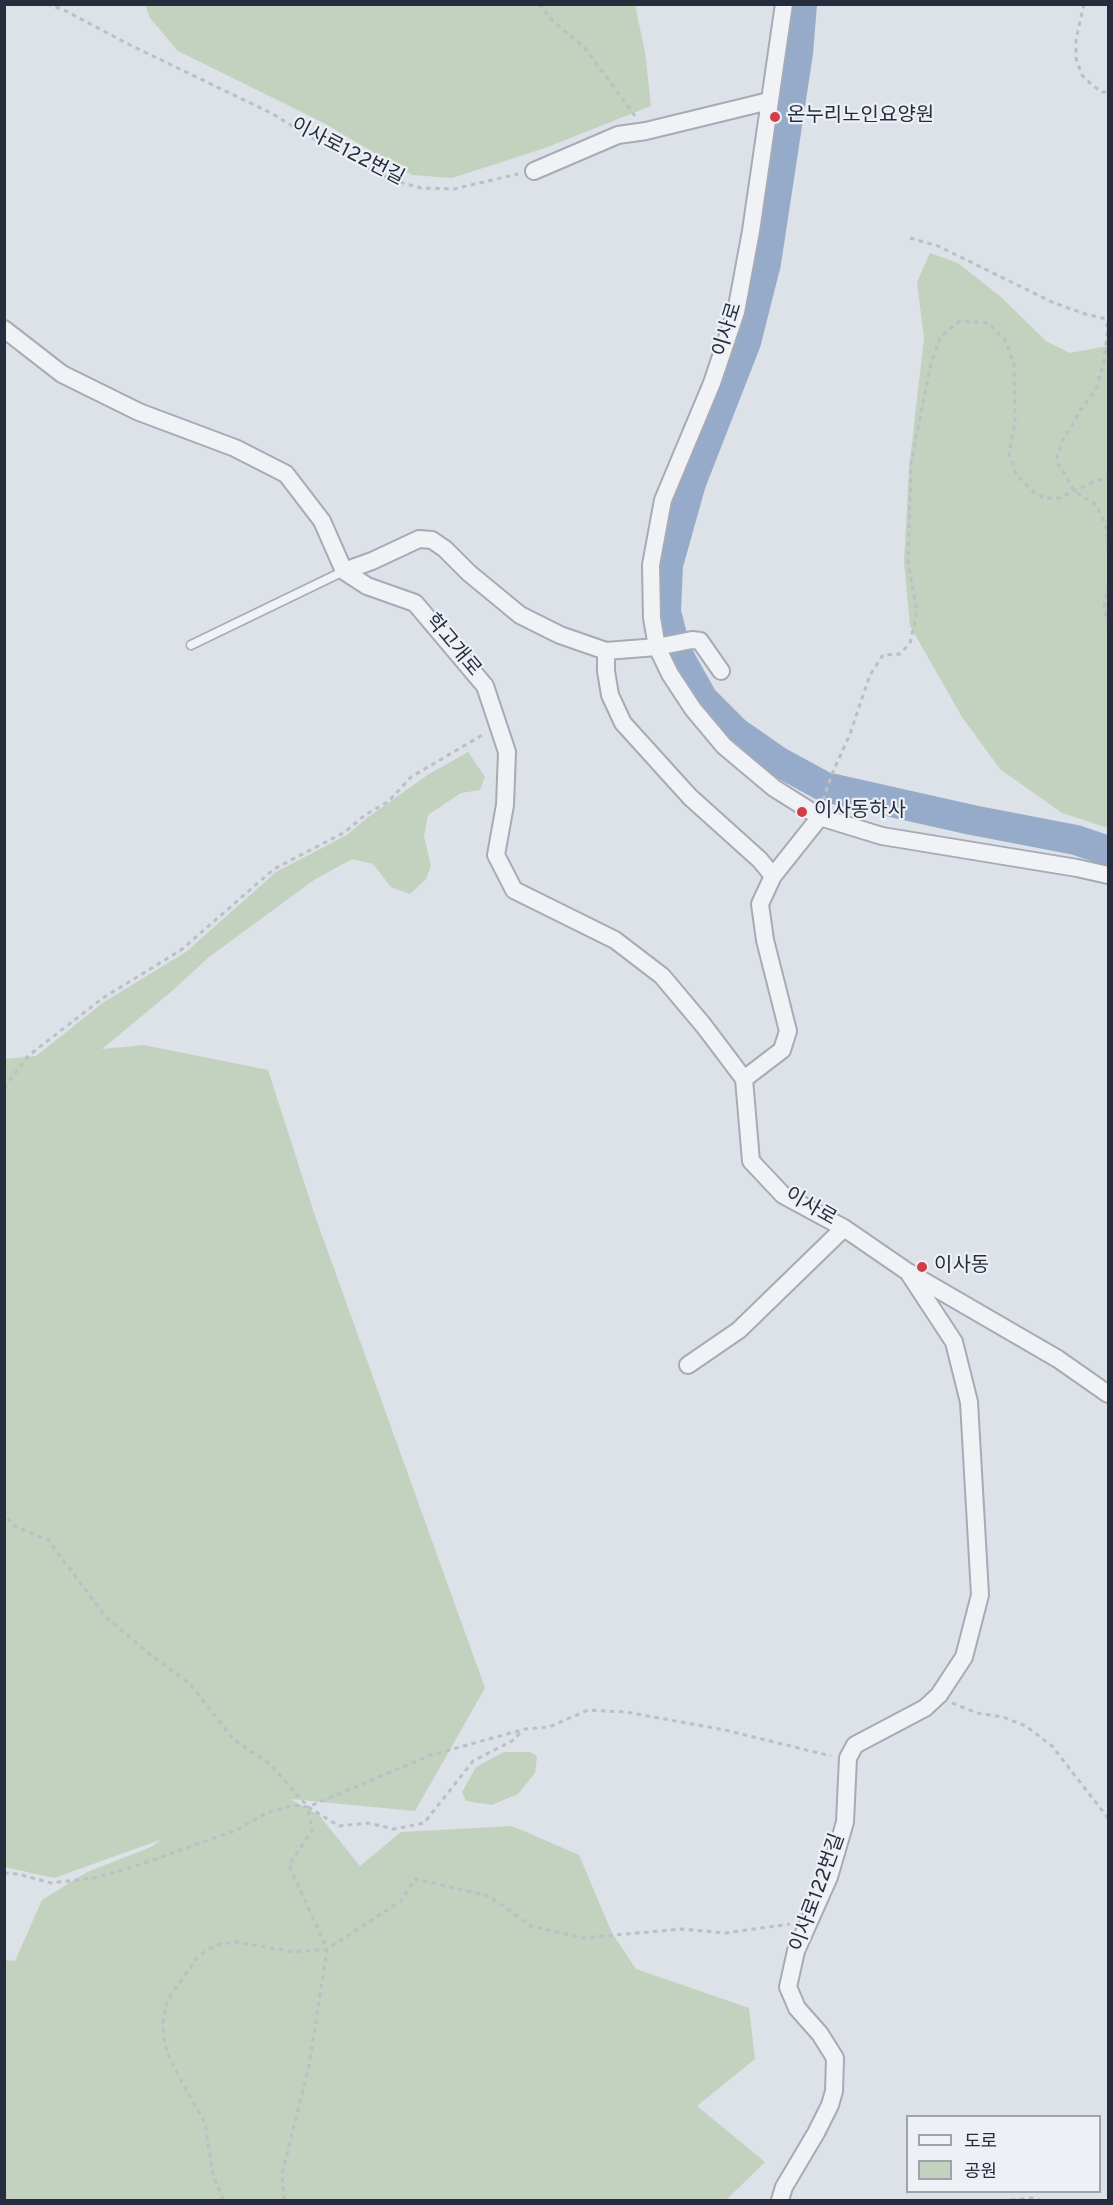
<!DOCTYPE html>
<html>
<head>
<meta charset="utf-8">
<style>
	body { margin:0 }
	#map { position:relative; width:1113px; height:2205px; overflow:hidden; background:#dde1e8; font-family:Overpass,"Noto Sans KR",sans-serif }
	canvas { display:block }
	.frame { position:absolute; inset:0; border:6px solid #262d3f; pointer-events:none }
	.legend { position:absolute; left:906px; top:2115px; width:195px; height:78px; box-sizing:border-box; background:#edf0f5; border:2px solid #9da2ac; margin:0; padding:8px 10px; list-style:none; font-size:18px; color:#262d3f }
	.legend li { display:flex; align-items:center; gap:12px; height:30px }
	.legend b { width:30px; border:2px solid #9da2ac }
</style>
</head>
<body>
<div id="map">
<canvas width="1113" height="2205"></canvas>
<div class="frame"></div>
<ul class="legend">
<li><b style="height:8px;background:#f0f2f6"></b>도로</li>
<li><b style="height:16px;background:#c2d2be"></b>공원</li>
</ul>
</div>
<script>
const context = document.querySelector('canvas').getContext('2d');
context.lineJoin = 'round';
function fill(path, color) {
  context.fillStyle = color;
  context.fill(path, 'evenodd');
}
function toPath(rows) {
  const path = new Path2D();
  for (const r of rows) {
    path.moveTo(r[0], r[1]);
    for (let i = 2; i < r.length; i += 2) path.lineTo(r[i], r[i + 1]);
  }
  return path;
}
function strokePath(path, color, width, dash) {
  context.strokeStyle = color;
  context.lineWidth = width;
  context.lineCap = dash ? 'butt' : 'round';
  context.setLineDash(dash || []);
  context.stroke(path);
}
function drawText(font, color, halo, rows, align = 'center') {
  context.font = font + ' Overpass,"Noto Sans KR",sans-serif';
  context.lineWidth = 4.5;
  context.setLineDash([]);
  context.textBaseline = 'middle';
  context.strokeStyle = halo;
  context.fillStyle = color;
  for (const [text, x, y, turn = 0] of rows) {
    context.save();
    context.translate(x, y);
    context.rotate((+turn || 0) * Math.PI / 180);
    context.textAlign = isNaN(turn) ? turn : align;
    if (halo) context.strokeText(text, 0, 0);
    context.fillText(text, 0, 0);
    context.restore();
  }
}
fill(toPath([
	[145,5,635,5,645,52,651,106,545,148,452,178,412,175,324,123,178,51,150,18],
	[930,253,958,263,1001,297,1046,341,1070,353,1108,346,1108,828,1062,813,1000,769,962,717,910,626,904,562,909,469,924,338,917,282],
	[468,752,485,777,480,790,461,793,428,815,424,836,431,866,426,879,410,894,391,887,373,864,352,859,314,880,209,957,171,992,102,1049,144,1045,268,1070,315,1216,485,1688,415,1811,290,1799,319,1815,360,1866,401,1832,512,1826,579,1855,612,1933,636,1969,749,2008,755,2059,697,2106,765,2162,726,2200,5,2200,5,1960,15,1961,42,1900,87,1872,151,1847,160,1840,54,1878,5,1867,5,1059,36,1056,104,1002,186,952,276,872,347,835,367,818,429,774],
	[504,1752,530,1752,537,1756,535,1773,518,1794,492,1805,466,1801,462,1792,476,1767]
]), '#c2d2be');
strokePath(toPath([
	[802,4,798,53,766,263,746,342,691,483,668,565,666,612,676,651,703,699,736,732,779,762,825,787,972,820,1076,840,1108,851]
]), '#96abca', 30);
const lane = toPath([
	[191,645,344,571]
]);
const street = toPath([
	[784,4,751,231,736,312,712,383,663,500,651,565,652,618,657,647,670,674,693,709,724,746,774,788,820,817,882,836,1077,868,1108,875],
	[534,171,618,135,646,131,769,101],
	[4,329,62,374,139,412,235,448,286,474,322,521,344,571,367,586,415,603,485,686,507,752,505,805,496,855,514,890,615,940,662,976,704,1026,744,1079],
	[344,571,372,561,419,539,432,540,445,549,469,573,520,615,560,635,606,651,657,647,692,640,700,641,721,671],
	[606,651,606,671,610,695,623,723,690,797,760,860,773,876],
	[744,1079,751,1161,783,1195,844,1228,908,1272,1058,1359,1108,1394],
	[744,1079,782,1050,788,1031,765,940,760,904,773,876,820,817],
	[688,1365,739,1330,844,1228],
	[780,2200,784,2187,816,2133,830,2105,834,2091,835,2058,820,2034,797,2008,788,1987,796,1951,829,1877,845,1822,848,1758,855,1745,925,1708,939,1695,964,1657,980,1595,969,1402,954,1342,908,1272]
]);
strokePath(lane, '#a6abb5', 11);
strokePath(street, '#a6abb5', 20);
strokePath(toPath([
	[47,4,64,10,132,46,271,113,336,152,392,180,421,188,454,189,518,174],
	[539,4,555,23,585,48,635,116],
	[1084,4,1076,39,1076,59,1082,75,1092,85,1102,92,1108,92],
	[910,238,938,246,1052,302,1085,314,1103,318,1108,327,1104,362,1096,389,1080,411,1071,428,1063,439,1056,460,1075,492,1097,505,1106,528,1108,546],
	[1108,585,1104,607,1108,624],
	[823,800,832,774,850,734,870,675,883,655,900,654,910,643,917,612,908,562,911,464,931,363,941,336,960,321,988,323,1005,340,1014,364,1015,423,1009,453,1016,474,1032,491,1044,498,1059,498,1091,483,1108,477],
	[4,1088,28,1056,103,998,181,950,274,869,345,832,365,815,389,801,411,777,484,734],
	[4,1510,12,1525,48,1540,105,1616,148,1653,191,1685,234,1740,270,1764,308,1807,339,1826,368,1823,394,1829,424,1823,473,1761,512,1741,523,1730],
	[952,1703,977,1713,1003,1717,1026,1726,1052,1746,1108,1818],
	[4,1873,18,1874,51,1883,95,1878,142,1864,237,1830,266,1813,294,1805,308,1807,431,1755,525,1729,549,1727,588,1710,626,1712,725,1730,831,1756],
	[223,2200,213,2174,205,2123,173,2066,167,2052,164,2039,163,2021,167,2001,196,1959,207,1950,220,1944,237,1942,294,1952,327,1949,401,1901,415,1879,489,1896,531,1926,582,1938,682,1929,725,1933,790,1924],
	[284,2200,282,2174,309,2066,327,1949,289,1865,312,1831,308,1807],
	[1011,2200,1032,2198,1040,2200]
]), '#bbbfc6', 3, [4.5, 4.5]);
strokePath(lane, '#f0f2f6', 8);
strokePath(street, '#f0f2f6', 16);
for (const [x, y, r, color] of [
	[775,117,6,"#d43c47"],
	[802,812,6,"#d43c47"],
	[922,1267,6,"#d43c47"]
]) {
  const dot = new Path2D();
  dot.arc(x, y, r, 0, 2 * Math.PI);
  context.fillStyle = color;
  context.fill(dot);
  strokePath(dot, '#edf0f5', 2);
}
drawText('20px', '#262d3f', '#edf0f5', [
	["온누리노인요양원",787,117],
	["이사동하사",814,812],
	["이사동",934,1267]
], 'left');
drawText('20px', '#262d3f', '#edf0f5', [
	["이사로122번길",347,153,27],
	["이사로",729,330,-73],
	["학고개로",452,646,50],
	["이사로",810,1208,30],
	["이사로122번길",819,1893,-70]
]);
</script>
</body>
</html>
